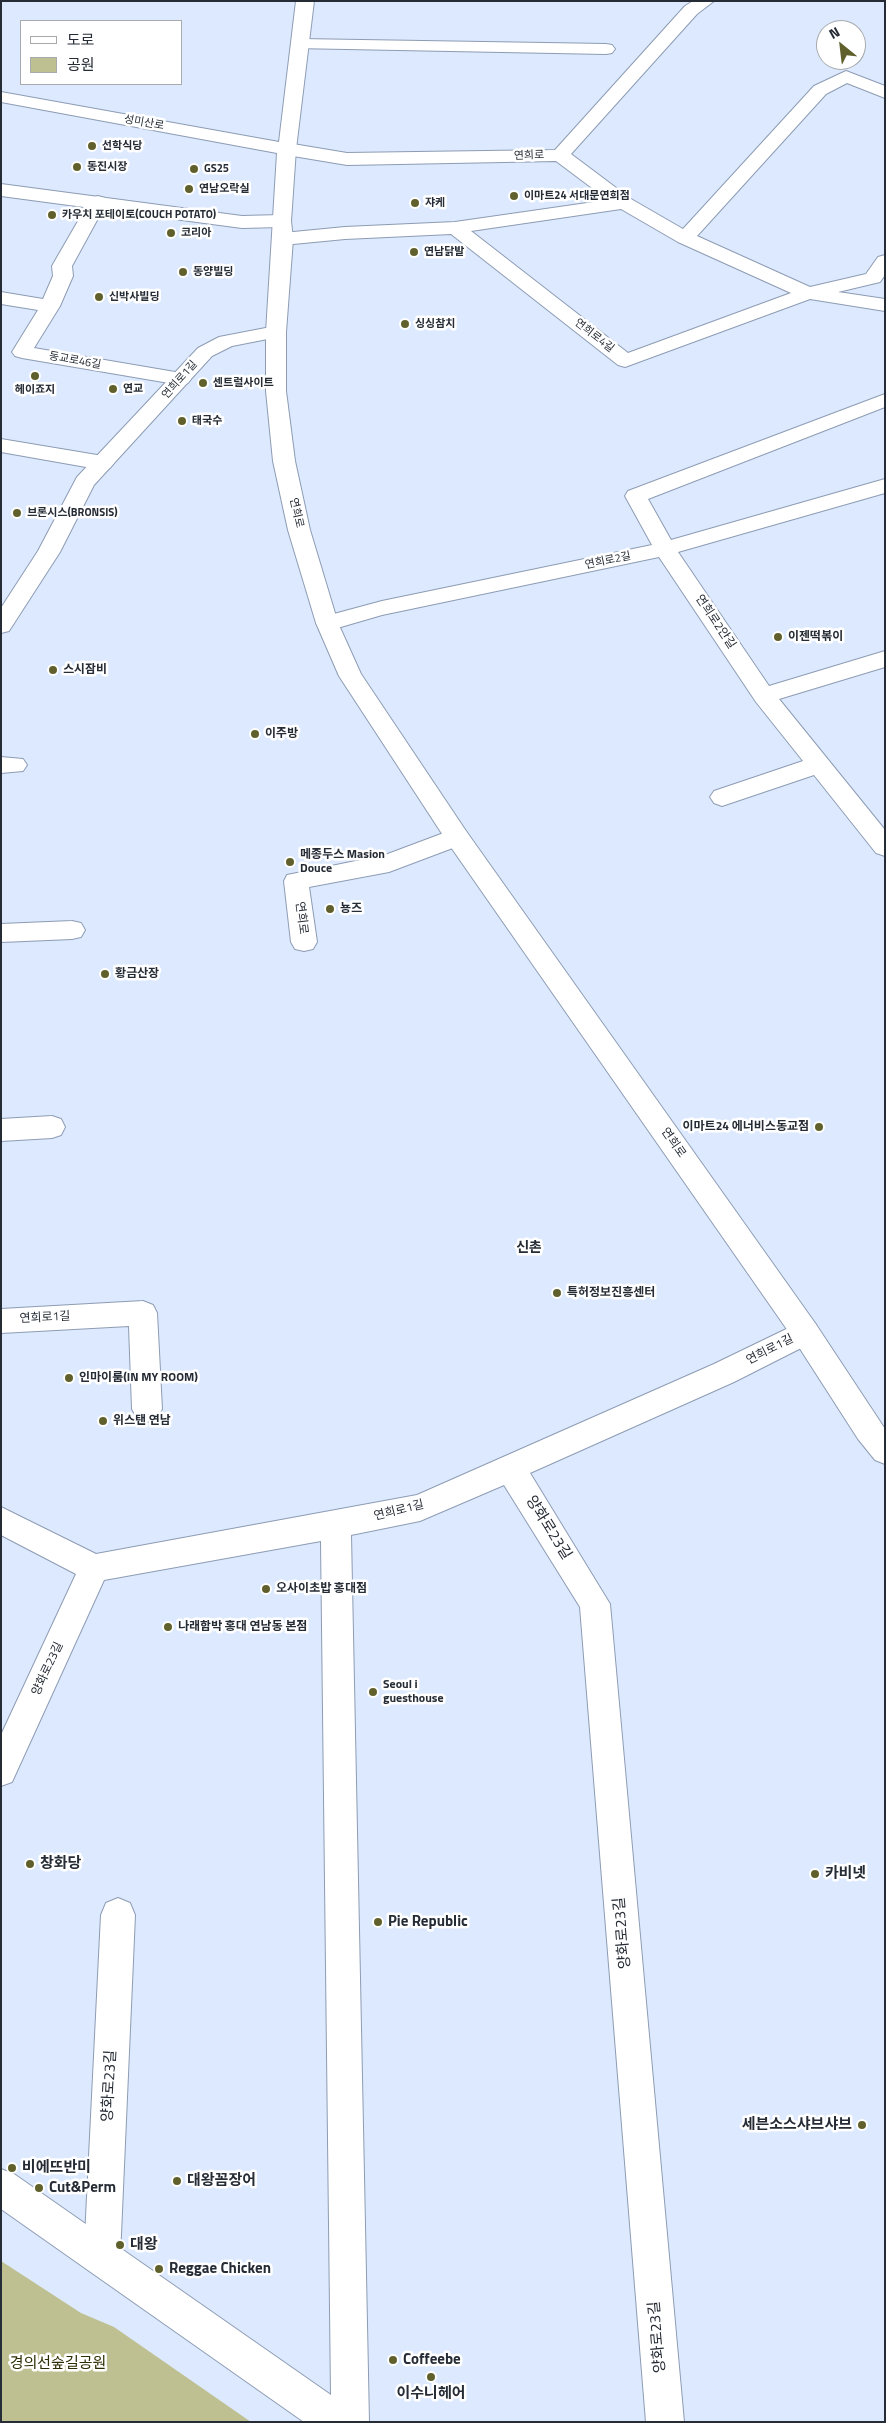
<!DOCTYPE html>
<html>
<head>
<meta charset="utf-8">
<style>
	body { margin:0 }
	#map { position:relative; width:886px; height:2423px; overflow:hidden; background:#dce9fe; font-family:"Titillium Web","Noto Sans KR",sans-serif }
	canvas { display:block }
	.frame { position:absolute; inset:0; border:2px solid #262c35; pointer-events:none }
	.legend { position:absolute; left:20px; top:20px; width:162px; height:65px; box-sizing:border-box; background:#fff; border:1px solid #a8abae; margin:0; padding:6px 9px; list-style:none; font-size:15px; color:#262c35 }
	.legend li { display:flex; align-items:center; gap:10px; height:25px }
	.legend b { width:25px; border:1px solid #a8abae }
	.north { position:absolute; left:816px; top:20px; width:50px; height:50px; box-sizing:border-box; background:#fff; border:1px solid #a8abae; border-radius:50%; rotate:331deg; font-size:14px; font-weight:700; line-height:20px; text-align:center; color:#262c35 }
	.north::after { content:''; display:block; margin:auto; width:18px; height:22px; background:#60602d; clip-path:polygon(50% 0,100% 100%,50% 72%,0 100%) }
</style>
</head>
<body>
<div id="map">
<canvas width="886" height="2423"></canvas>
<div class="frame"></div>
<ul class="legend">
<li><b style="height:6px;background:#fff"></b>도로</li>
<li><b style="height:14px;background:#bfc091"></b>공원</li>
</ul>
<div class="north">N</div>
</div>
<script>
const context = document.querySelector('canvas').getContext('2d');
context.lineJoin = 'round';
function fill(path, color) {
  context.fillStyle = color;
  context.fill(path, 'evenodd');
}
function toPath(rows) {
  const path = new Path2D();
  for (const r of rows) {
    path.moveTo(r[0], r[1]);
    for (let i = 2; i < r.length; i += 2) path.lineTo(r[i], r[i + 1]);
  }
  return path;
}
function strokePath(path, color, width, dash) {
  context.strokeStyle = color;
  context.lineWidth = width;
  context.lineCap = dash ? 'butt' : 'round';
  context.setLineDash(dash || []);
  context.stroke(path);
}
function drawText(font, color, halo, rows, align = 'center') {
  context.font = font + ' "Titillium Web","Noto Sans KR",sans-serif';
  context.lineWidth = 5;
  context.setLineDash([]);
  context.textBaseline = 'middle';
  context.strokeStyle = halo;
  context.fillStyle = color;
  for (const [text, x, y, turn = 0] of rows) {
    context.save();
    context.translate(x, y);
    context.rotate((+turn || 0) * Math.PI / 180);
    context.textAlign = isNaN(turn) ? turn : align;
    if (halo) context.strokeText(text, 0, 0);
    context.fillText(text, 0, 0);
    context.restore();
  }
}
fill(toPath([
	[1,2261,81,2313,114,2327,251,2422,1,2422]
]), '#bfc091');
const lane = toPath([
	[98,196,105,198,107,202,72,266,73,276,60,306,34,348,181,373,188,375,191,379,188,383,181,385,22,358,15,356,12,352,38,310,1,304,1,292,43,299,53,276,52,266,89,202,91,198,98,196],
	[1,439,103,456,110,458,114,463,110,468,103,470,1,452,1,439],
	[1,757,23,759,27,765,23,771,1,773,1,757],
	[457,828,466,831,469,837,466,843,389,872,309,887,317,942,313,949,304,951,295,949,291,942,284,881,287,875,385,855,457,828],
	[72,921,81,923,85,930,81,937,72,939,1,942,1,924,72,921],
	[52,1116,61,1119,65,1127,61,1135,52,1138,1,1141,1,1119,52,1116],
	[143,1301,153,1305,157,1313,162,1409,157,1418,147,1422,137,1418,132,1409,129,1326,1,1333,1,1309,143,1301],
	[118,1898,130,1903,135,1915,120,2257,115,2270,102,2275,89,2270,84,2257,101,1915,106,1903,118,1898]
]);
const street = toPath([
	[693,1,714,1,697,14,571,154,631,199,683,229,814,86,846,71,885,86,885,98,847,83,826,94,697,236,810,287,866,274,878,257,885,255,885,275,880,282,838,292,885,299,885,311,810,299,625,367,618,365,451,234,345,239,283,245,276,243,273,239,276,235,283,233,345,227,455,222,608,200,556,161,347,165,287,155,280,153,278,149,280,145,287,143,347,153,555,150,685,6,693,1],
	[621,209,678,242,791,293,628,353,471,231,621,209],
	[300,39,606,44,612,45,615,49,612,53,606,54,294,48,291,44,294,40,300,39],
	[1,184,242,216,281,215,288,217,291,221,288,225,281,227,242,228,1,196,1,184],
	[276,326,283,328,286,332,283,336,232,346,212,356,94,485,60,552,9,631,1,633,1,608,38,551,77,477,198,348,219,337,276,326],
	[885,394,885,407,648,499,671,540,885,479,885,493,678,552,769,686,885,651,885,667,779,699,885,830,885,856,876,853,814,775,722,806,714,803,710,797,714,791,803,761,756,702,659,557,382,615,327,631,319,628,316,623,319,618,382,601,652,545,625,496,628,491,885,394],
	[805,1320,815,1323,819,1332,815,1341,734,1382,530,1473,610,1604,684,2422,646,2422,580,1607,504,1485,420,1521,351,1535,369,2422,304,2422,1,2209,1,2169,14,2174,331,2395,321,1541,104,1580,12,1782,1,1786,1,1735,76,1574,1,1535,1,1507,96,1554,417,1495,714,1364,805,1320]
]);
const secondary = toPath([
	[296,1,314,1,296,149,291,221,293,239,286,332,286,391,295,461,310,530,338,623,361,674,466,831,815,1323,885,1429,885,1464,875,1460,858,1439,795,1341,448,843,339,676,316,623,288,530,273,461,266,391,266,332,277,153,1,102,1,92,279,142,296,1]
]);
strokePath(lane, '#8d9cb4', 2);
strokePath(street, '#8d9cb4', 2);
strokePath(secondary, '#8d9cb4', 2);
fill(lane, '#fff');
fill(street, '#fff');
fill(secondary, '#fff');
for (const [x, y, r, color] of [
	[92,146,5,"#60602d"],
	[77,167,5,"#60602d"],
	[194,169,5,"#60602d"],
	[189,189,5,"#60602d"],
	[514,196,5,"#60602d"],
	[415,203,5,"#60602d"],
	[52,215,5,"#60602d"],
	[171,233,5,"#60602d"],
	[414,252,5,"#60602d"],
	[183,272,5,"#60602d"],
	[99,297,5,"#60602d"],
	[405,324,5,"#60602d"],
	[35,376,5,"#60602d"],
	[203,383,5,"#60602d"],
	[113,389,5,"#60602d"],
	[182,421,5,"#60602d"],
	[17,513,5,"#60602d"],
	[778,637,5,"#60602d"],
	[53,670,5,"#60602d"],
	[255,734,5,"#60602d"],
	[290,862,5,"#60602d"],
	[330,909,5,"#60602d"],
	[105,974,5,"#60602d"],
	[819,1127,5,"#60602d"],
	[557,1293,5,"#60602d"],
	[69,1378,5,"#60602d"],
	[103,1421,5,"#60602d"],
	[266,1589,5,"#60602d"],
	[168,1627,5,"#60602d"],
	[373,1692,5,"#60602d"],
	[30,1864,5,"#60602d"],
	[815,1874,5,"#60602d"],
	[378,1922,5,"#60602d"],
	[862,2125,5,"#60602d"],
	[12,2168,5,"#60602d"],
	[177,2181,5,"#60602d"],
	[39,2188,5,"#60602d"],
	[120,2245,5,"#60602d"],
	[159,2269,5,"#60602d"],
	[393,2360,5,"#60602d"],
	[431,2377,5,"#60602d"]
]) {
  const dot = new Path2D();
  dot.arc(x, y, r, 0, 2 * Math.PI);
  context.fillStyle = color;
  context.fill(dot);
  strokePath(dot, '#fff', 2);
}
drawText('11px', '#262c35', '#fff', [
	["성미산로",144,123,10],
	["연희로",529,156,-2],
	["연희로4길",594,336,38],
	["동교로46길",75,361,10],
	["연희로1길",180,380,-48],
	["연희로",296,513,77],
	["연희로2길",608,561,-12]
]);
drawText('bold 11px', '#262c35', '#fff', [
	["선학식당",102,146],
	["동진시장",87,167],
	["GS25",204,169],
	["연남오락실",199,189],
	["이마트24 서대문연희점",524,196],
	["쟈케",425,203],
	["카우치 포테이토(COUCH POTATO)",62,215],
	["코리아",181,233],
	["연남닭발",424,252],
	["동양빌딩",193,272],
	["신박사빌딩",109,297],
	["싱싱참치",415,324],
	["센트럴사이트",213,383],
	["연교",123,389],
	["헤이죠지",35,390,"center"],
	["태국수",192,421],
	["브론시스(BRONSIS)",27,513]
], 'left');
drawText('12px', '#262c35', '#fff', [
	["연희로2안길",715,622,56],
	["연희로",301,918,83],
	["연희로",673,1143,55],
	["연희로1길",45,1318,-3],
	["연희로1길",770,1350,-27],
	["연희로1길",399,1511,-14],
	["양화로23길",48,1669,-65]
]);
drawText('bold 12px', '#262c35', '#fff', [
	["이젠떡볶이",788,637],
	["스시잠비",63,670],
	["이주방",265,734],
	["메종두스 Masion",300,855],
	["Douce",300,869],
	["뇽즈",340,909],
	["황금산장",115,974],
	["이마트24 에너비스동교점",809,1127,"right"],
	["특허정보진흥센터",567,1293],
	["인마이룸(IN MY ROOM)",79,1378],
	["위스탠 연남",113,1421],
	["오사이초밥 홍대점",276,1589],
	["나래함박 홍대 연남동 본점",178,1627],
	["Seoul i",383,1685],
	["guesthouse",383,1699]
], 'left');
drawText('bold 14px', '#262c35', '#fff', [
	["신촌",529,1249]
]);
drawText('15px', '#262c35', '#fff', [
	["양화로23길",548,1528,58],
	["양화로23길",623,1933,-95],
	["양화로23길",110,2086,-87],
	["양화로23길",658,2337,-95]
]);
drawText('bold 15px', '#262c35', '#fff', [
	["창화당",40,1864],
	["카비넷",825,1874],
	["Pie Republic",388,1922],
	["세븐소스샤브샤브",852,2125,"right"],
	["비에뜨반미",22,2168],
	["대왕꼼장어",187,2181],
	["Cut&Perm",49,2188],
	["대왕",130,2245],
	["Reggae Chicken",169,2269],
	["Coffeebe",403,2360],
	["이수니헤어",431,2394,"center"]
], 'left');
drawText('15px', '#2e2e05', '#fff', [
	["경의선숲길공원",58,2364]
]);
</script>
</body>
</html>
